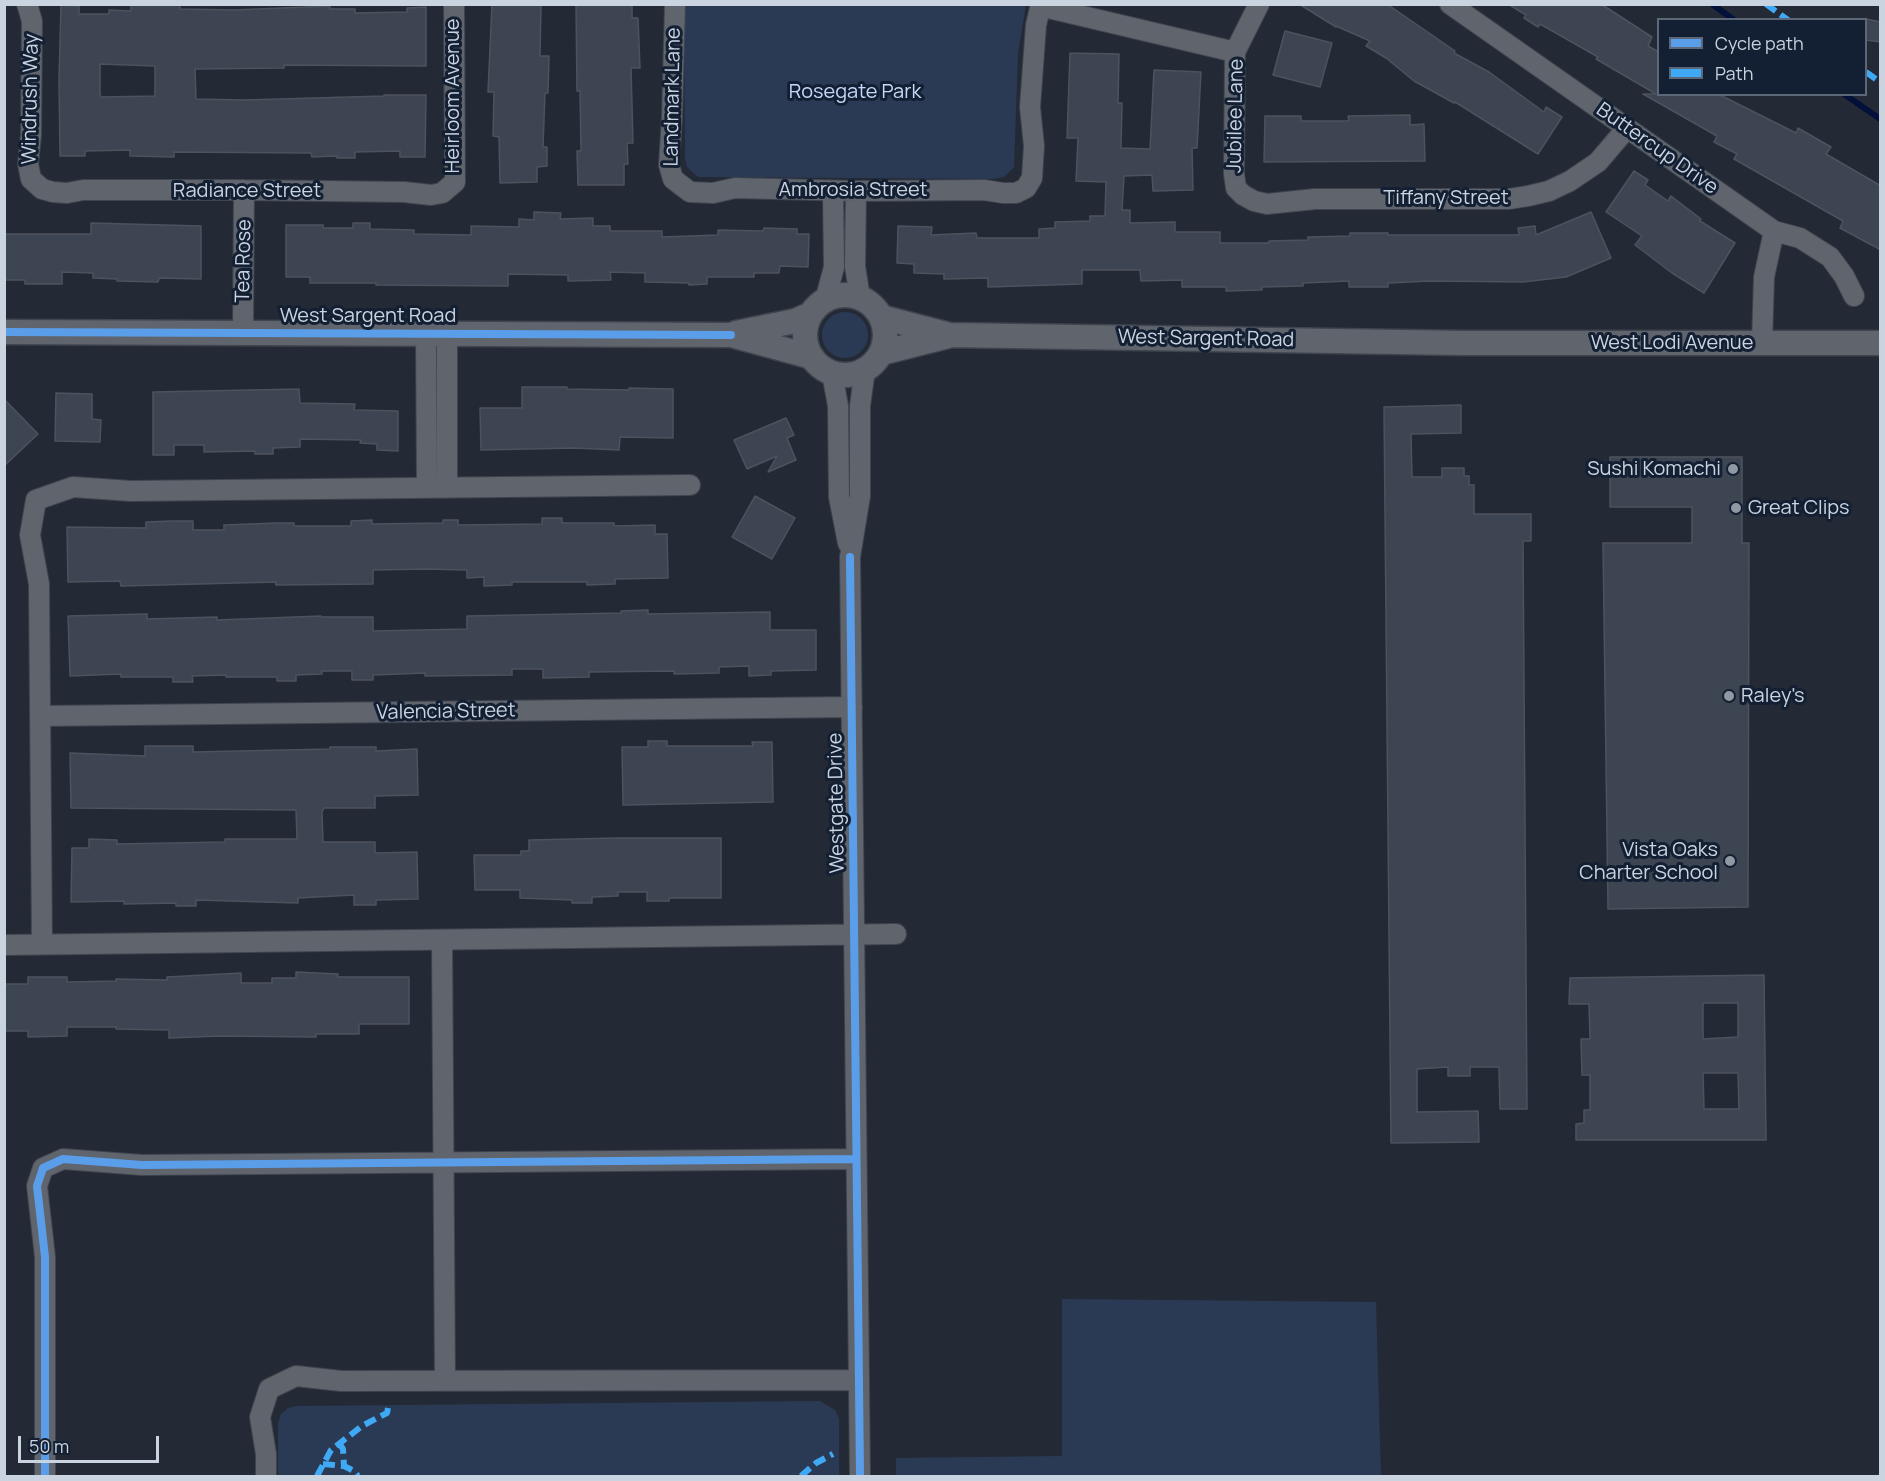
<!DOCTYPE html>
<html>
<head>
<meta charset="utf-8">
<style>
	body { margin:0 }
	#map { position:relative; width:1885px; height:1481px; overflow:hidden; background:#242a35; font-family:Manrope,sans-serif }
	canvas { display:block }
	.frame { position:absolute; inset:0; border:6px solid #cad3e0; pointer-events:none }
	.legend { position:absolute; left:1657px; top:18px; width:210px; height:78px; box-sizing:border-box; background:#131f32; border:2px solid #5c6778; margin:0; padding:8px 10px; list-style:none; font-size:18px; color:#cad3e0 }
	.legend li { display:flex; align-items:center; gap:12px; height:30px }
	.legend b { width:30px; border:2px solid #5c6778 }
	.scale { position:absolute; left:18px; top:1436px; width:141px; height:27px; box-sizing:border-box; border:3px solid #cad3e0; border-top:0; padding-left:8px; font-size:18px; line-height:21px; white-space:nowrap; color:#cad3e0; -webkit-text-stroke:4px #131f32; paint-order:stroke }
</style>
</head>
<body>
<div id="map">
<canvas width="1885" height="1481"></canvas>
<div class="frame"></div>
<ul class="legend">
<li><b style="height:8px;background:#5a9eea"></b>Cycle path</li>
<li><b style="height:8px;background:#3fa9f5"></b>Path</li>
</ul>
<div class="scale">50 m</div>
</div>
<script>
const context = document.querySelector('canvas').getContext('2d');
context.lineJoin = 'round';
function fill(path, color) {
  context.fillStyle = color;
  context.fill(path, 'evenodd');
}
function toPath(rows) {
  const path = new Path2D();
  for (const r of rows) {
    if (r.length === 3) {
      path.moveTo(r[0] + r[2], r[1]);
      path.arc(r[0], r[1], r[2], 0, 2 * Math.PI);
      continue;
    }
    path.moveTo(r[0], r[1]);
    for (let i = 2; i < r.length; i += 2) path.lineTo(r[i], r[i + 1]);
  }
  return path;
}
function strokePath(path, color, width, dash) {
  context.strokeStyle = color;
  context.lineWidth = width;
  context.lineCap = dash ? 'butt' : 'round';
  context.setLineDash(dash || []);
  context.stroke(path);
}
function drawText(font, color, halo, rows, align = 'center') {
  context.font = font + ' Manrope,sans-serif';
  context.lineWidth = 6;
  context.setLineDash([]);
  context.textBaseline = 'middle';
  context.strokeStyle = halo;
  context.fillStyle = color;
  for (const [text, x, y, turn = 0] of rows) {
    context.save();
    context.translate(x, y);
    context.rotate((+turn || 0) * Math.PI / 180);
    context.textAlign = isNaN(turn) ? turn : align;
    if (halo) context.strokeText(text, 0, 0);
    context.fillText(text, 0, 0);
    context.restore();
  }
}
fill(toPath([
	[684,5,1026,5,1018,53,1014,167,1004,177,993,179,698,177,687,167,685,159],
	[845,335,23],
	[1062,1299,1376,1302,1381,1476,896,1476,896,1458,1062,1456],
	[820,1401,835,1410,839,1419,839,1476,278,1476,278,1423,281,1414,288,1408,297,1406]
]), '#2b3a54');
strokePath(toPath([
	[1712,4,1734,20],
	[1844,94,1880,119]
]), '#03113a', 6);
const building = toPath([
	[492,4,541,4,540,56,549,56,548,93,545,93,543,147,547,147,547,166,537,167,537,182,500,183,499,137,493,136,494,92,488,92,492,4],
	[576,4,632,4,632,18,638,18,640,68,631,68,633,143,627,143,628,164,624,164,624,185,578,185,577,151,581,151,580,91,577,91,576,4],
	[1299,4,1387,4,1455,51,1454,53,1489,72,1544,112,1546,107,1562,117,1538,154,1455,102,1454,103,1414,81,1386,58,1366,46,1370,41,1336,26,1336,27,1299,4],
	[1508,4,1601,4,1652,37,1648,46,1659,52,1659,94,1718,94,1796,133,1798,128,1831,147,1826,154,1881,186,1881,250,1840,228,1843,221,1734,159,1737,154,1714,142,1717,136,1643,94,1656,94,1596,59,1598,57,1540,24,1538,27,1524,18,1526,15,1508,4],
	[61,5,79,6,79,14,109,14,109,10,131,11,131,5,180,5,180,9,234,10,330,6,330,9,355,9,355,13,407,12,407,8,426,7,426,66,284,65,284,68,195,69,196,99,245,100,384,96,384,95,426,95,425,157,400,157,400,151,355,152,355,158,337,158,337,156,312,157,311,153,174,152,174,157,130,156,130,150,85,151,85,156,60,156,59,80,61,5],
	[100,64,155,66,155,96,101,97,100,94,100,64],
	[1866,19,1881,22,1881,42,1866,40,1866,19],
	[1285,31,1332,43,1320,87,1273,75,1285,31],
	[1070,53,1119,54,1118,103,1122,103,1121,148,1150,149,1154,70,1201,72,1197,148,1192,148,1193,190,1153,191,1152,175,1124,176,1122,210,1130,210,1130,223,1175,222,1175,232,1220,232,1220,243,1269,243,1269,241,1308,240,1308,237,1350,236,1350,233,1388,233,1388,235,1519,235,1518,228,1535,226,1536,235,1591,212,1611,258,1566,277,1523,282,1430,281,1388,283,1388,287,1349,287,1349,281,1303,283,1303,286,1262,287,1262,290,1226,291,1226,287,1182,287,1182,280,1141,281,1140,270,1082,270,1082,284,988,287,988,278,944,279,944,274,914,273,914,264,897,263,898,226,932,227,931,235,976,233,977,238,1039,238,1039,229,1055,228,1055,222,1090,221,1090,216,1105,216,1106,182,1076,181,1078,138,1067,138,1070,53],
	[1410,115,1410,125,1424,124,1425,161,1264,162,1265,116,1301,116,1301,121,1349,121,1348,116,1410,115],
	[1634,171,1648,180,1645,185,1668,201,1671,196,1701,219,1700,221,1735,243,1704,293,1672,273,1635,245,1642,236,1606,212,1634,171],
	[534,212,561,213,560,219,593,218,593,226,610,226,610,231,662,231,662,237,718,235,718,230,763,231,764,228,797,229,797,234,809,234,808,267,780,266,779,273,754,273,754,277,707,277,707,284,689,285,689,283,645,282,645,273,610,272,611,280,568,281,568,275,508,274,508,286,376,285,376,283,310,283,310,277,286,277,286,225,323,225,323,228,353,228,353,223,370,223,370,229,414,230,414,234,471,235,471,226,519,227,519,219,534,220,534,212],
	[91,223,201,226,201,279,159,278,158,282,117,281,117,279,93,278,93,273,62,272,62,284,25,284,25,280,4,280,4,234,91,234,91,223],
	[522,387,567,387,567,389,629,390,629,388,673,389,673,438,620,437,619,450,574,448,481,450,480,408,522,408,522,387],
	[299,389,300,403,355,404,354,410,398,411,398,451,377,450,377,444,360,443,361,440,300,439,300,447,273,448,273,454,255,454,255,451,204,452,204,445,174,445,174,455,153,455,153,392,299,389],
	[56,393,92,394,92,419,101,420,100,442,55,441,56,393],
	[4,399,38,434,4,466,4,399],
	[1461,405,1461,433,1411,434,1412,477,1442,477,1442,468,1464,468,1464,476,1469,476,1469,485,1474,485,1474,514,1531,514,1531,541,1523,541,1527,1109,1500,1109,1499,1067,1470,1067,1470,1076,1448,1076,1448,1067,1417,1069,1417,1112,1478,1111,1479,1142,1391,1143,1384,407,1461,405],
	[786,418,794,435,787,438,796,460,768,472,777,456,747,469,734,440,786,418],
	[1610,457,1742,457,1742,543,1749,543,1748,907,1608,909,1603,543,1692,543,1692,507,1610,507,1610,457],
	[755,496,795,518,772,559,732,537,755,496],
	[542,518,562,518,562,523,614,523,614,526,655,525,655,534,667,534,668,578,615,579,615,584,587,585,587,582,512,582,512,585,484,586,484,577,467,578,467,570,428,569,373,570,373,584,276,585,276,582,121,586,120,581,68,582,67,527,146,528,146,522,172,521,193,521,193,530,224,530,224,525,276,523,294,523,294,526,351,526,351,521,372,520,372,524,443,523,443,520,458,520,458,525,542,524,542,518],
	[648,610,648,614,770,612,770,630,816,630,816,670,771,671,771,675,749,676,749,666,719,667,719,673,674,674,674,671,589,672,589,677,543,678,543,669,512,669,512,675,425,676,425,673,373,675,373,680,352,680,352,671,322,671,322,674,296,675,296,681,277,681,277,677,226,677,226,675,192,676,193,682,173,682,173,677,121,677,121,674,70,676,68,616,147,614,147,619,217,617,217,620,321,616,321,617,373,617,373,631,467,629,467,616,621,613,621,611,648,610],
	[648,741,667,741,667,746,753,746,752,742,772,742,773,802,623,805,622,747,648,747,648,741],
	[145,746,193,746,193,752,330,749,330,747,376,747,376,751,417,749,418,795,375,796,375,808,324,808,322,812,323,842,375,842,375,853,417,852,418,899,376,900,376,905,354,905,354,895,298,898,298,903,196,900,196,906,176,906,176,903,124,904,124,901,71,902,72,848,89,848,89,839,117,840,117,844,225,842,225,839,297,839,296,810,71,808,70,753,145,756,145,746],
	[617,838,721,838,721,898,669,898,669,901,647,901,647,892,618,892,618,896,592,897,592,903,572,903,572,900,520,898,520,890,475,890,474,855,521,855,521,851,529,851,529,840,617,838],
	[296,972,338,974,338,977,409,977,409,1024,359,1024,359,1034,316,1034,316,1037,220,1036,169,1038,169,1030,116,1029,116,1027,67,1027,67,1036,28,1037,28,1031,4,1031,4,984,28,984,28,977,67,977,67,982,116,981,116,979,167,980,167,977,241,973,241,983,272,983,272,978,296,978,296,972],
	[1764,975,1766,1140,1576,1140,1576,1124,1584,1123,1584,1110,1590,1110,1590,1075,1582,1075,1581,1039,1590,1039,1589,1004,1569,1004,1570,978,1764,975],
	[1703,1003,1738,1003,1738,1037,1703,1039,1703,1003],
	[1703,1073,1738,1073,1739,1109,1704,1109,1703,1073]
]);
fill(building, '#3d4553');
strokePath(building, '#4d535d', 1.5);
const minor = toPath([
	[27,4,32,21,31,135,28,164,31,179,42,189,53,192,67,193,83,190,244,190,404,192,431,195,442,193,455,182,454,4],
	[675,4,672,118,669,165,673,179,690,192,713,193,735,188,856,191,984,190,1003,193,1016,193,1026,188,1032,178,1034,146,1030,107,1036,25,1041,4],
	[1259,4,1235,52,1234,174,1236,188,1243,195,1254,201,1267,204,1315,199,1509,199,1528,196,1549,191,1570,181,1598,162,1627,128],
	[1450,4,1774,231,1800,238,1830,257,1844,276,1854,296],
	[1040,6,1235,52],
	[856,191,855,266,860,298],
	[825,301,834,267,833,191],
	[243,332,244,190],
	[426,333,427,488],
	[1762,343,1764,277,1774,231],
	[832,373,838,406,839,497,848,543],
	[447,488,447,333],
	[40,716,852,707],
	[442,940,445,1381],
	[42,944,39,584,30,535,36,500,73,487,131,491,690,485],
	[4,945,896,934],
	[45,1476,45,1257,37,1186,43,1168,63,1159,142,1165,856,1159],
	[266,1476,266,1454,260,1417,269,1389,296,1376,341,1381,859,1380],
	[860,1476,850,557,860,496,860,406,865,369]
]);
const tertiary = toPath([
	[845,335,40],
	[881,317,950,335,1463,343,1880,343],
	[4,332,731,335,812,357],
	[736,333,795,321,811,314],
	[881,353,948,336]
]);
strokePath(minor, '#3f454f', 22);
strokePath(tertiary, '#3f454f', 27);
strokePath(minor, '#60656d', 20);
strokePath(tertiary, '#60656d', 24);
strokePath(toPath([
	[1766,4,1788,20],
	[1866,72,1880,82],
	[339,1443,343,1449,344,1466],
	[323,1464,344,1466,354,1471,358,1476],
	[317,1476,331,1450,362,1426,387,1413,388,1408],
	[801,1476,816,1463,833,1454]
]), '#3fa9f5', 6, [12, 6]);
strokePath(toPath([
	[4,332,731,335],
	[850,557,860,1476],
	[45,1476,45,1257,37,1186,43,1168,63,1159,142,1165,856,1159]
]), '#5a9eea', 8);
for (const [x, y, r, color] of [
	[1733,469,6,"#9098a4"],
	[1736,508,6,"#9098a4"],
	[1729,696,6,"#9098a4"],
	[1730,861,6,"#9098a4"]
]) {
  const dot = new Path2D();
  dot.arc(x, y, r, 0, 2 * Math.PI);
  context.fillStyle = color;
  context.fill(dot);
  strokePath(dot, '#131f32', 2);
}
drawText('20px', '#c5d8f7', '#131f32', [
	["Rosegate Park",855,92]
]);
drawText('20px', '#cad3e0', '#131f32', [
	["Heirloom Avenue",453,96,-90],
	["Landmark Lane",673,97,-89],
	["Windrush Way",31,99,-89],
	["Jubilee Lane",1236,116,-89],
	["Buttercup Drive",1657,149,35],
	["Ambrosia Street",853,190],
	["Radiance Street",247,191],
	["Tiffany Street",1446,198],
	["Tea Rose",244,261,-89],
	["West Sargent Road",368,316],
	["West Sargent Road",1206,339,1],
	["West Lodi Avenue",1672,343],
	["Valencia Street",446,712,-1],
	["Westgate Drive",837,803,-91]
]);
drawText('20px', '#cad3e0', '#131f32', [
	["Sushi Komachi",1721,469],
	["Great Clips",1748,508,"left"],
	["Raley's",1741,696,"left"],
	["Vista Oaks",1718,850],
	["Charter School",1718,873]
], 'right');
</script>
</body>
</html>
